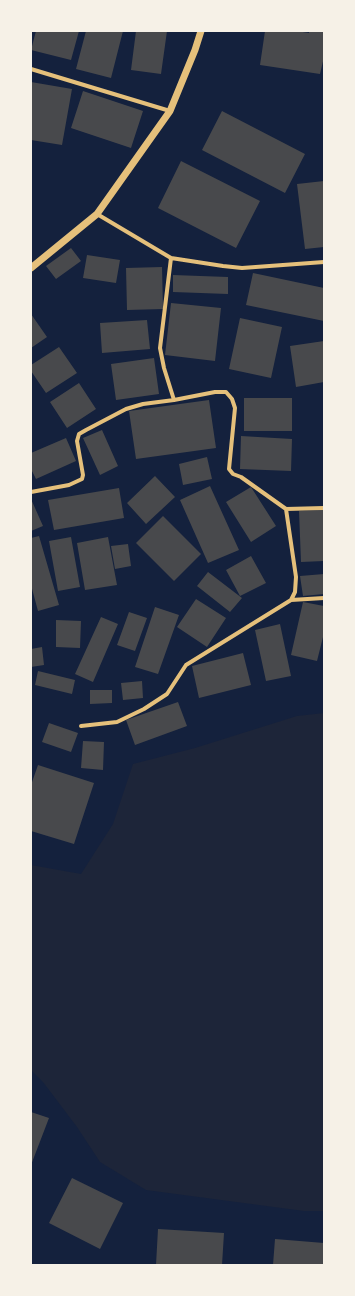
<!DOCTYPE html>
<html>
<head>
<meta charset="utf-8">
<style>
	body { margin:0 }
	#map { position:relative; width:355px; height:1296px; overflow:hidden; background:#14213d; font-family:"Work Sans",sans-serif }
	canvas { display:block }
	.frame { position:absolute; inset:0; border:32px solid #f6f1e7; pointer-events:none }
</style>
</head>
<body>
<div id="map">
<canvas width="355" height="1296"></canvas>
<div class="frame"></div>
</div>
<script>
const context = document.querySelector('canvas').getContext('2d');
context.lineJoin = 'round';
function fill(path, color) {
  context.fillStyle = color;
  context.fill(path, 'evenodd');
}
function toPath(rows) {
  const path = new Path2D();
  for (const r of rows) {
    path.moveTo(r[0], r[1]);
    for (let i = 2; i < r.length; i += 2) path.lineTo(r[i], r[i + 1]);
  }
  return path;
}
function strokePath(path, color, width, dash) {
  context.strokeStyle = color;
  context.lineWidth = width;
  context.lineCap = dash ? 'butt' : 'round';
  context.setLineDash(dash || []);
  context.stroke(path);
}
fill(toPath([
	[324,713,324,1211,304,1211,146,1190,100,1162,77,1127,43,1082,31,1070,31,865,81,874,113,824,133,764,195,748,297,716]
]), '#1d2539');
fill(toPath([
	[36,31,79,31,71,60,31,50],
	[86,31,123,31,111,78,76,69],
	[136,31,167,31,161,74,131,70],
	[265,31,296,31,309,33,309,31,324,31,324,57,320,74,260,65],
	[31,82,72,89,62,145,31,140],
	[83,91,143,111,131,148,71,128],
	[222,111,305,154,285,193,202,150],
	[181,161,260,201,236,248,158,208],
	[324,181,324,247,305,249,297,184],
	[71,248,81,261,56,279,46,266],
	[87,255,120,260,116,283,83,278],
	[162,267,163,309,127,310,126,268],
	[253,273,324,288,324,321,246,305],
	[173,275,228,277,228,294,173,292],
	[171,303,221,308,215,361,165,355],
	[31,314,47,337,31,348],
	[240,318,282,327,271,378,229,369],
	[147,320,150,349,102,353,100,323],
	[324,341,324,382,296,387,290,346],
	[59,347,77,373,46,393,31,371,31,365],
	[154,358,159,394,116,400,111,364],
	[79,383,96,409,67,428,50,402],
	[244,398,292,398,292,431,244,431],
	[209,400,216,448,136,459,129,411],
	[102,430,118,466,100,475,83,438],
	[241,436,292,439,291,471,240,469],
	[66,438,76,461,36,479,31,469,31,453],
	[207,457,212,479,183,485,179,464],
	[155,476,175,497,146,524,127,503],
	[210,486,239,550,208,563,180,500],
	[251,487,276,526,251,542,226,502],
	[119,488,124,518,54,530,48,500],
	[31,499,43,526,31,531],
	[324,510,324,561,301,562,299,511],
	[163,516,201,554,174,581,136,543],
	[39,536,59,605,38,611,31,585,31,538],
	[71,537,80,587,58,591,49,541],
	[108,537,117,585,85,590,77,543],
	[128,544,131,566,115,569,111,546],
	[251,556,266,583,240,596,226,570],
	[208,572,242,598,230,612,197,586],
	[324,574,324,594,303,596,300,576],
	[196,599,226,618,207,647,177,627],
	[303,602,324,606,324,633,317,661,291,655],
	[155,607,179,615,158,674,135,667],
	[129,612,147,618,135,651,117,645],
	[101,617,118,624,93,682,75,674],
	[56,620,81,621,80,648,56,647],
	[280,624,291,676,266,681,255,630],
	[42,647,44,665,31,667,31,649],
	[243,653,251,685,199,698,192,666],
	[38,671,75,680,72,694,35,685],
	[142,681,143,698,123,700,121,683],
	[90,690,112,690,112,703,90,704],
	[178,702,187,726,135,745,126,720],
	[49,723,78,733,71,752,42,742],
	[83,741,104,742,103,770,81,768],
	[38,765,94,783,74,844,31,831,31,785],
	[31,1112,49,1118,31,1165],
	[72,1178,123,1203,100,1249,49,1223],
	[158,1229,224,1233,222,1265,156,1265],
	[275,1239,324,1243,324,1265,273,1265]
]), '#48494c');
strokePath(toPath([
	[31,69,170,111],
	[97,214,171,258,223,266,242,268,324,262],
	[171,258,160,348,164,368,174,400],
	[31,492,69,485,82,479,83,475,77,441,79,434,86,430,126,409,143,404,174,400,215,392,226,392,232,399,235,408,229,469,233,474,241,477,286,509,324,508],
	[291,600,324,598],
	[81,726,117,722,144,709,167,694,186,665,291,600,295,592,296,577,286,509]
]), '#e5c07b', 4);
strokePath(toPath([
	[31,268,97,214,170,111,195,50,201,31]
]), '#e5c07b', 7);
</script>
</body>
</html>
